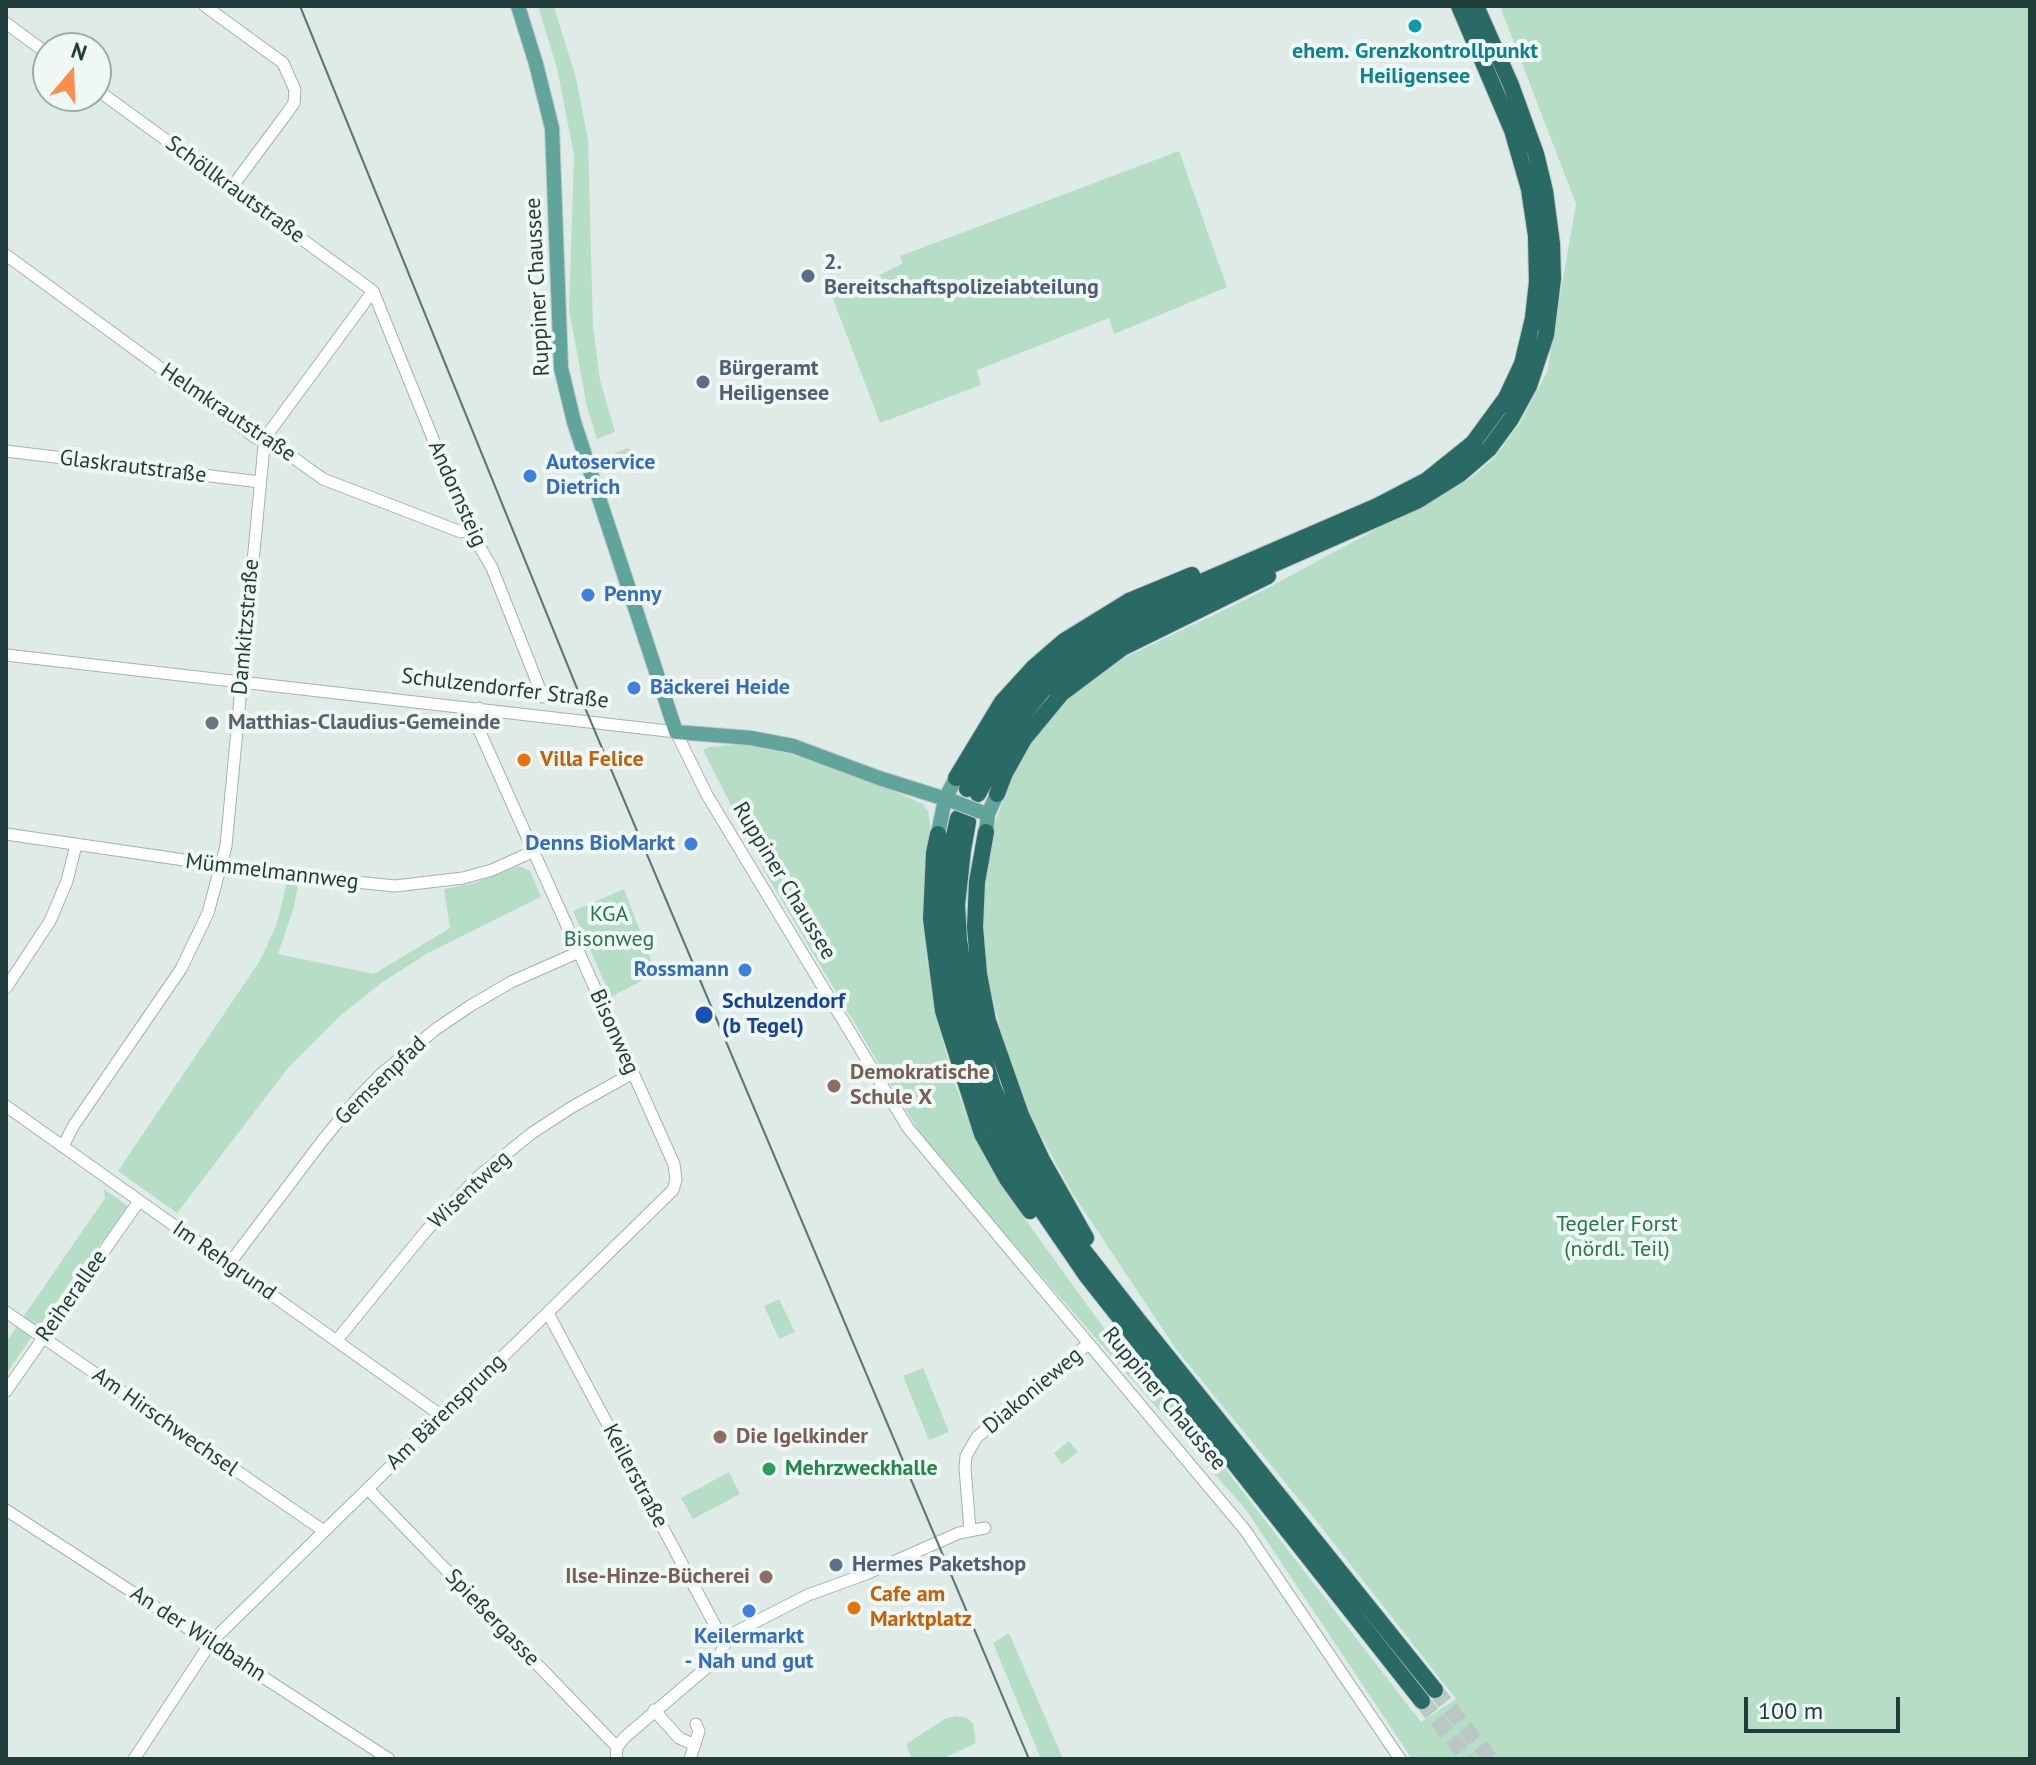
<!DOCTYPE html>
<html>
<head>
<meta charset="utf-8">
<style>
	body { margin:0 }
	#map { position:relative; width:2036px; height:1765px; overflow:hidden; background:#dfebe7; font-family:"PT Sans",sans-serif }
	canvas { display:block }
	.frame { position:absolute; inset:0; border:8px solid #1f3c38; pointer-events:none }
	.north { position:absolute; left:32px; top:32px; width:80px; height:80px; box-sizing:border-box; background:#eff8f5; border:2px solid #9cada9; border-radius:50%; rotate:19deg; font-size:22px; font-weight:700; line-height:32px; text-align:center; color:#1f3c38 }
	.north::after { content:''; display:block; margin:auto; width:28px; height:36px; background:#fb8e4d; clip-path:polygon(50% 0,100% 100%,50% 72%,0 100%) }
	.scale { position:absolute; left:1744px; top:1697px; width:156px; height:36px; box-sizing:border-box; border:4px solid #1f3c38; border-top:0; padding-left:10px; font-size:24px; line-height:28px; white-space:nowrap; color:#1f3c38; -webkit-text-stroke:6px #eff8f5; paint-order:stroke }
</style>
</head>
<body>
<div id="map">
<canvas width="2036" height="1765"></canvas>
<div class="frame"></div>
<div class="north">N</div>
<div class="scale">100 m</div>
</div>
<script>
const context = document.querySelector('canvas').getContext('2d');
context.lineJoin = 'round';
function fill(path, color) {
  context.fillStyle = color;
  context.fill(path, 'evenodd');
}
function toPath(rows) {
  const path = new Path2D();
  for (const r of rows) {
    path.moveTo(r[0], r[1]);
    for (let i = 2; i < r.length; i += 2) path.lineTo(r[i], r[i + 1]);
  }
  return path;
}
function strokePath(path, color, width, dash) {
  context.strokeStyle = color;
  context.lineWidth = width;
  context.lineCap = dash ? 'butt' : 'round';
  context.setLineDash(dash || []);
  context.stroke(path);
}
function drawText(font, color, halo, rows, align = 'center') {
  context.font = font + ' "PT Sans",sans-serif';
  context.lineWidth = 8;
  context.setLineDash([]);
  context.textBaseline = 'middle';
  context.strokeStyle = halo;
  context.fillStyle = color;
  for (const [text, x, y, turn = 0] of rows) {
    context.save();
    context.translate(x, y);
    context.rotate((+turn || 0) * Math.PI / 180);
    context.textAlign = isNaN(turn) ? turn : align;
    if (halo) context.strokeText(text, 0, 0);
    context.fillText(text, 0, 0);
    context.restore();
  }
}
fill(toPath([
	[538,6,554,7,576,78,588,140,593,326,600,380,615,432,597,439,587,407,569,310,574,155,557,68],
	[1500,6,2030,6,2030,1759,1412,1759,1247,1511,927,1145,766,874,703,750,709,747,745,744,769,747,869,780,923,804,928,811,931,830,927,860,924,921,927,961,938,1022,952,1076,966,1114,1020,1212,1103,1327,1182,1413,1421,1722,1456,1699,1310,1513,1176,1349,1071,1191,1032,1119,1001,1032,988,979,983,929,984,879,996,820,1013,775,1029,744,1066,698,1107,666,1249,598,1471,478,1495,457,1520,423,1547,372,1576,204],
	[1179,151,1227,287,1114,334,1109,318,977,370,981,385,880,423,833,299,903,263,900,256],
	[628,448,633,451,632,458,614,466,608,466,605,459,608,456],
	[519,866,530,871,541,897,428,953,381,983,340,1016,288,1068,177,1213,118,1171,261,959,277,923,287,882,298,884,294,907,278,954,374,974,450,928,444,889,474,883],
	[624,889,656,973,611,997,573,911],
	[104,1189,130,1208,80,1268,6,1374,6,1342,105,1198],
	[779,1299,795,1332,779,1339,764,1306],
	[923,1368,949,1432,929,1440,903,1376],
	[1069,1441,1078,1452,1062,1464,1054,1453],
	[729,1472,740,1494,693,1519,681,1498],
	[1009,1633,1063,1759,1041,1759,993,1643],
	[955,1716,967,1718,973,1723,976,1743,942,1759,912,1759,906,1744,945,1719]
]), '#b6dec6');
strokePath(toPath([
	[1435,1690,1490,1759],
	[1422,1701,1468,1759]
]), '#b9c8c4', 16, [16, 8]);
const minor = toPath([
	[205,6,283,63,295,90,294,103,287,113,232,187],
	[6,23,48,54],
	[96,89,373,291],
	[6,255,256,438,273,443,323,479,461,532,470,530],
	[373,291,470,530,492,568,543,697],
	[6,451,260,482],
	[6,655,676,732,707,795,908,1128,1245,1530,1400,1759],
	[6,834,287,875,395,886,463,878,492,870,534,851],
	[6,988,50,921,67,881,76,845],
	[6,1106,442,1416],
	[63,1146,74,1125,181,969,208,913,226,846,264,446,270,431,373,291],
	[229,1264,323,1140,356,1100,381,1074,436,1029,470,1006,511,982,579,952],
	[6,1312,324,1531],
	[548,1313,725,1644,718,1658,625,1737,617,1747,616,1759],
	[337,1340,425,1232,479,1176,532,1133,572,1107,633,1073],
	[6,1391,139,1201],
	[368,1489,617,1747],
	[6,1510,389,1759],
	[970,1530,965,1468,966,1456,977,1437,1088,1344],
	[724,1638,808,1595,866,1574,959,1533,985,1528],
	[654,1710,679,1738,695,1745],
	[134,1759,211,1642,673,1190,676,1180,674,1164,479,730,479,708],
	[690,1759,699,1731,696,1724]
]);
const major = toPath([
	[518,6,536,64,552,128,561,368,574,422,676,732,751,738,793,746,879,778,955,802],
	[986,832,988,814,997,794],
	[938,834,945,799,956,778]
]);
const highway = toPath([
	[956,778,1002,702,1034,667,1064,641,1129,601,1192,575],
	[967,789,983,756,1004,720,1032,686,1074,650,1116,622,1157,601,1377,506,1427,480,1473,443,1506,398,1522,364,1533,318,1537,282,1536,236,1529,189,1512,130,1459,6],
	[978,794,1016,724,1043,690,1078,661,1123,632,1163,613,1417,501,1460,474,1489,449,1511,419,1529,386,1546,335,1553,279,1552,244,1545,191,1536,154,1511,85,1476,6],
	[997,794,1005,773,1024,739,1062,693,1122,648,1268,576],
	[958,818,947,867,945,905,951,979,974,1069,1005,1148,1036,1202,1086,1275,1422,1701],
	[968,822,963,850,957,905,959,940,970,1012,993,1087,1031,1171,1077,1242,1138,1320,1435,1690],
	[986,832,977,882,975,927,979,974,988,1021,1021,1115,1042,1160,1086,1238],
	[938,834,934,853,931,919,943,1011,982,1134,1007,1179,1030,1211]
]);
strokePath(minor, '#a2b3af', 13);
strokePath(major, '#c0c8c7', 16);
strokePath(highway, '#c0c8c7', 18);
strokePath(minor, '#fff', 11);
strokePath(major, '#60a49b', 14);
strokePath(highway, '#296a65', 16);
strokePath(toPath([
	[300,6,583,703,1029,1759]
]), '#597874', 2);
const majorBridge = toPath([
	[955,802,981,812]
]);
strokePath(majorBridge, '#c0c8c7', 16, []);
strokePath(majorBridge, '#60a49b', 14);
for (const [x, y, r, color] of [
	[1415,26,8,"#0f9aa8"],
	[808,276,8,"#5c6f8a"],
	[703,382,8,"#5c6f8a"],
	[530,476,8,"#3f7fe0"],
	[588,595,8,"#3f7fe0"],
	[634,688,8,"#3f7fe0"],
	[212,723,8,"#6b7280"],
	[524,760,8,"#e8710a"],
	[691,844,8,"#3f7fe0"],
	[745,970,8,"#3f7fe0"],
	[704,1015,10,"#1a4fb4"],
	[834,1086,8,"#8d6e63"],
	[720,1437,8,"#8d6e63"],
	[769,1469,8,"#2e9e5b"],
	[836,1565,8,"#5c6f8a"],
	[766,1577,8,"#8d6e63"],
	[854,1608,8,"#e8710a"],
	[749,1611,8,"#3f7fe0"]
]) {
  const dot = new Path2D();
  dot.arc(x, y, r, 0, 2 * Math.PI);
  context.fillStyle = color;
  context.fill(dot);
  strokePath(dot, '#eff8f5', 3);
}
drawText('bold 22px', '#0d838f', '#eff8f5', [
	["ehem. Grenzkontrollpunkt",1415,52],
	["Heiligensee",1415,77]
]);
drawText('22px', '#1f3c38', '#eff8f5', [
	["Schöllkrautstraße",235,190,36],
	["Ruppiner Chaussee",538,287,-93],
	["Helmkrautstraße",228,413,34],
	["Glaskrautstraße",133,467,7],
	["Andornsteig",457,494,66],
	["Damkitzstraße",246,627,-85],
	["Schulzendorfer Straße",505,689,7],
	["Mümmelmannweg",272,872,7],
	["Ruppiner Chaussee",784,881,59],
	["Bisonweg",614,1032,66],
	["Gemsenpfad",381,1081,-44],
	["Wisentweg",470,1190,-43],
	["Im Rehgrund",224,1261,35],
	["Reiherallee",72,1296,-55],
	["Diakonieweg",1033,1391,-40],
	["Ruppiner Chaussee",1164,1399,50],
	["Am Bärensprung",446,1412,-44],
	["Am Hirschwechsel",165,1422,35],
	["Keilerstraße",635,1476,62],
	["Spießergasse",492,1618,46],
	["An der Wildbahn",198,1634,33]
]);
drawText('bold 22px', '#4e5e75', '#eff8f5', [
	["2.",824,263],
	["Bereitschaftspolizeiabteilung",824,288],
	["Bürgeramt",719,369],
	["Heiligensee",719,394],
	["Hermes Paketshop",852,1565]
], 'left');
drawText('bold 22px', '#366cbe', '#eff8f5', [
	["Autoservice",546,463],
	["Dietrich",546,488],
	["Penny",604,595],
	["Bäckerei Heide",650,688],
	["Denns BioMarkt",675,844,"right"],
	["Rossmann",729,970,"right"],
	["Keilermarkt",749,1637,"center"],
	["- Nah und gut",749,1662,"center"]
], 'left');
drawText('bold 22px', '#5b616d', '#eff8f5', [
	["Matthias-Claudius-Gemeinde",228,723]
], 'left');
drawText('bold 22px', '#c56008', '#eff8f5', [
	["Villa Felice",540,760],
	["Cafe am",870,1595],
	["Marktplatz",870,1620]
], 'left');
drawText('22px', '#27764f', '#eff8f5', [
	["KGA",609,915],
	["Bisonweg",609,940],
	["Tegeler Forst",1617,1225],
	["(nördl. Teil)",1617,1250]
]);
drawText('bold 22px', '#164399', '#eff8f5', [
	["Schulzendorf",722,1002],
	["(b Tegel)",722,1027]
], 'left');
drawText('bold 22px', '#785e54', '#eff8f5', [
	["Demokratische",850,1073],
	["Schule X",850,1098],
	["Die Igelkinder",736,1437],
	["Ilse-Hinze-Bücherei",750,1577,"right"]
], 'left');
drawText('bold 22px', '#27864d', '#eff8f5', [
	["Mehrzweckhalle",785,1469]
], 'left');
</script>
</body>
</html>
